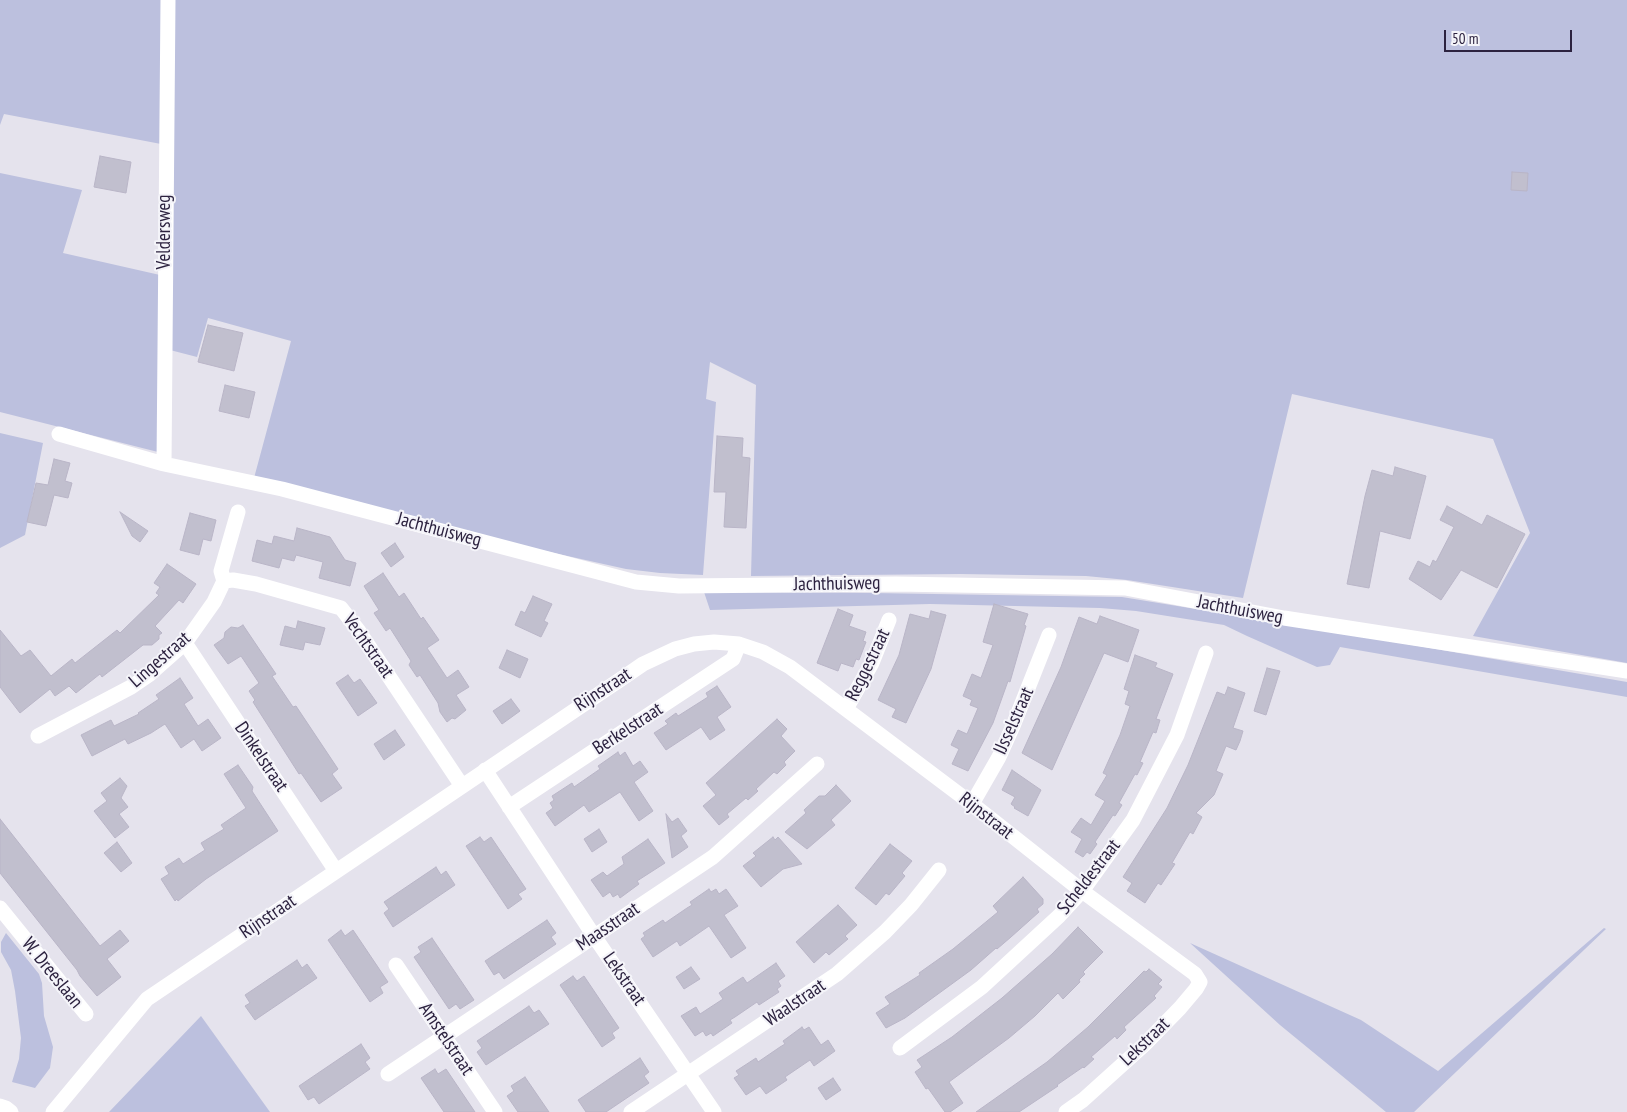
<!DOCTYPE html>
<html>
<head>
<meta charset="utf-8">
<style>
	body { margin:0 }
	#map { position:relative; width:1627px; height:1112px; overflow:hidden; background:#e5e3ed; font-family:"PT Sans Narrow",sans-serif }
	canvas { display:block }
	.scale { position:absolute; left:1444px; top:30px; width:128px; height:22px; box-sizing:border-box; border:2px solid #2c223f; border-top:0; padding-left:6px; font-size:15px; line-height:18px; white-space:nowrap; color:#2c223f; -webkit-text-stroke:4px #f4f4f9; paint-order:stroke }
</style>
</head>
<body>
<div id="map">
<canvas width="1627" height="1112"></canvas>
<div class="scale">50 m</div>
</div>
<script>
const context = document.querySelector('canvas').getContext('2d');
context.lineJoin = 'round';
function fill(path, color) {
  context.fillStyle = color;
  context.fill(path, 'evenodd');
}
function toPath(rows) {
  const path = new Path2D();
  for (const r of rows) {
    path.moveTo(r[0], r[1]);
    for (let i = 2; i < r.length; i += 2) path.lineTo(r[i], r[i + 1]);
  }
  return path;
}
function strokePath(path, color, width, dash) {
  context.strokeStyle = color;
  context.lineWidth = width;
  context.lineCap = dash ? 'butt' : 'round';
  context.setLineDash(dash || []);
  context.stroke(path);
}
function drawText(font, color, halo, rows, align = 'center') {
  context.font = font + ' "PT Sans Narrow",sans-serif';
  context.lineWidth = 4;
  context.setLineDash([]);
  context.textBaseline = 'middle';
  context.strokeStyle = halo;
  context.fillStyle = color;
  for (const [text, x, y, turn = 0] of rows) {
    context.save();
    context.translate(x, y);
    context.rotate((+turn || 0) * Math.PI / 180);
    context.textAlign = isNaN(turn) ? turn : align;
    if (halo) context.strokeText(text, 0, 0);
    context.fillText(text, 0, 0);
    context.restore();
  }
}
fill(toPath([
	[0,0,162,0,161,144,4,114,0,125],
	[174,0,1627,0,1627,663,1473,636,1530,533,1493,439,1292,394,1243,598,1127,580,1086,576,960,574,751,576,756,385,710,362,706,399,716,402,703,575,660,573,626,569,527,547,254,478,291,341,208,318,197,357,170,350],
	[0,173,82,190,63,253,160,275,158,452,0,412],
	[0,433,43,443,25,535,0,548],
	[704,592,872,593,1122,597,1343,633,1627,682,1627,697,1340,647,1330,665,1317,667,1247,636,1224,625,1136,611,1100,608,930,604,710,610],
	[1604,928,1606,929,1414,1112,1386,1112,1280,1025,1190,943,1361,1020,1438,1071],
	[6,933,39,974,42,983,44,1016,53,1047,50,1068,35,1088,12,1082,19,1059,21,1038,15,991,11,970,1,952,1,942],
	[201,1016,270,1112,109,1112]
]), '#bcc0de');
const building = toPath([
	[100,156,131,162,126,193,94,187,100,156],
	[1512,172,1528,173,1527,191,1511,190,1512,172],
	[208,325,243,333,234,371,198,362,208,325],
	[225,385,255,392,249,418,219,411,225,385],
	[717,436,743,438,742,457,750,458,746,528,724,527,726,492,714,492,717,436],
	[54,459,70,463,65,481,72,483,68,498,54,495,46,526,27,522,36,483,48,485,54,459],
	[1395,467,1426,476,1410,539,1380,531,1369,588,1347,584,1365,496,1372,470,1393,476,1395,467],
	[1447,506,1482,525,1487,515,1525,534,1497,588,1461,570,1441,600,1409,579,1418,561,1430,567,1433,560,1436,562,1454,527,1440,520,1447,506],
	[120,512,148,531,140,542,132,536,120,512],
	[190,513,216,520,211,541,203,539,199,555,180,550,190,513],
	[297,528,330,537,345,560,356,563,350,586,319,578,323,562,296,555,294,561,282,558,279,568,252,561,257,540,272,544,274,536,294,541,297,528],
	[395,543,404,557,391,567,381,553,395,543],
	[167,564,196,584,183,603,179,600,155,626,162,633,159,635,159,639,152,645,143,645,102,677,100,674,76,693,69,686,55,696,50,689,20,713,0,687,0,630,21,656,30,650,51,676,72,659,75,663,117,630,120,633,159,595,156,593,160,587,154,583,167,564],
	[383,573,399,597,404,593,421,619,423,617,439,640,427,648,447,678,458,670,469,687,456,695,466,710,455,719,452,718,447,722,440,712,438,703,420,675,417,677,409,665,411,661,390,628,386,631,374,613,379,610,364,586,383,573],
	[533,596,552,604,544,621,548,623,541,637,515,625,521,611,525,613,533,596],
	[994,604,1028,614,1024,625,1026,626,1010,682,1008,681,993,723,968,771,952,764,959,749,951,745,958,730,967,734,978,708,970,705,972,700,963,696,972,674,981,678,993,645,983,642,994,604],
	[838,609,853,615,849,626,866,632,863,641,866,642,859,660,856,659,853,667,841,663,838,671,817,663,838,609],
	[931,611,946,615,931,669,906,723,892,717,896,709,878,700,899,655,910,614,929,619,931,611],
	[1100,616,1139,630,1128,662,1104,653,1052,770,1022,753,1061,667,1079,617,1097,624,1100,616],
	[298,621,325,628,320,645,305,642,303,650,280,645,285,626,296,629,298,621],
	[243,625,276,674,272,676,293,707,296,706,338,769,332,774,342,788,321,802,301,773,299,774,253,702,255,700,249,691,259,683,241,656,228,664,214,645,224,638,225,632,231,627,238,628,243,625],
	[507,650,528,659,520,678,499,668,507,650],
	[1135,655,1157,663,1155,667,1173,674,1156,719,1160,720,1156,733,1153,732,1140,762,1143,763,1137,775,1135,774,1119,803,1122,805,1115,816,1113,815,1095,842,1097,844,1090,854,1087,852,1083,857,1075,852,1082,839,1071,832,1081,818,1091,825,1105,801,1095,795,1107,775,1103,773,1120,735,1130,706,1125,704,1129,691,1124,689,1135,655],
	[1267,668,1280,671,1266,715,1254,711,1267,668],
	[348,675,354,683,360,679,377,703,358,716,336,683,348,675],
	[180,678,193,698,184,704,198,726,208,719,221,738,202,751,194,739,181,748,165,724,151,733,128,744,125,739,92,756,81,735,111,720,114,726,139,714,138,713,159,699,156,695,180,678],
	[717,686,731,707,717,717,725,730,710,740,701,727,666,750,654,733,668,724,665,721,676,713,678,716,708,697,706,693,717,686],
	[1228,687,1245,693,1233,728,1243,731,1240,741,1236,750,1226,746,1216,771,1223,774,1214,795,1196,813,1202,817,1193,834,1190,832,1172,863,1175,864,1161,885,1158,883,1145,903,1127,891,1132,883,1123,877,1167,808,1188,765,1217,692,1225,695,1228,687],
	[511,699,520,711,502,724,493,711,511,699],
	[777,719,787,729,781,736,795,751,784,762,786,765,777,774,774,772,756,789,758,791,748,800,746,798,727,814,729,817,719,825,703,806,716,795,706,783,777,719],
	[395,730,405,745,384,760,374,744,395,730],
	[618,752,620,756,625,752,633,766,640,761,648,772,634,782,653,811,639,821,620,792,589,812,584,805,555,826,546,813,553,808,550,803,554,800,552,796,572,783,574,787,600,769,598,766,618,752],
	[238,765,253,787,252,791,278,831,206,879,178,901,177,899,175,901,161,879,169,874,165,867,179,858,183,864,205,850,201,843,224,829,221,825,246,808,224,774,238,765],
	[1012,770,1041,790,1028,816,1014,808,1015,807,1011,804,1015,797,1002,790,1012,770],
	[120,778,127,786,121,798,128,807,119,814,129,827,115,838,94,811,107,801,101,793,120,778],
	[836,785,851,801,831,820,835,825,807,849,785,832,806,813,804,810,819,796,825,796,836,785],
	[666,814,672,822,678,818,687,831,681,836,688,847,672,858,666,814],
	[0,819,100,946,120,930,129,941,107,959,121,977,97,996,80,976,77,970,0,873,0,819],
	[599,829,607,842,592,852,584,839,599,829],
	[480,837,484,842,491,837,526,889,518,894,522,899,508,909,466,846,480,837],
	[773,837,775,840,778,837,802,864,783,869,761,887,743,866,756,856,753,853,773,837],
	[648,839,665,863,637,881,639,884,620,898,618,894,613,897,610,892,603,897,591,880,603,872,607,876,624,864,622,857,648,839],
	[117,842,132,863,121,872,104,853,117,842],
	[890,844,912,861,902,873,905,876,889,895,886,893,876,905,855,888,890,844],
	[436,867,441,875,446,871,455,885,393,927,384,913,389,909,384,902,436,867],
	[1023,877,1043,899,1043,904,1037,909,1039,912,1011,937,997,949,996,948,971,970,905,1018,886,1028,876,1013,890,1004,885,997,920,975,919,973,953,949,998,912,993,906,1023,877],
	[709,889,711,892,716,889,719,894,726,889,738,906,724,915,746,948,731,958,709,926,680,946,677,941,653,957,641,939,645,936,643,933,663,920,665,923,687,908,692,905,690,902,709,889],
	[838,905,857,925,845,936,848,939,829,955,826,952,814,963,796,942,838,905],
	[547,920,556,933,551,937,556,944,504,979,499,972,494,975,485,961,547,920],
	[1078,927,1103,952,1083,972,1085,974,1079,980,1080,982,1063,999,1058,993,1035,1016,1009,1038,949,1082,963,1103,950,1112,945,1112,928,1088,926,1089,915,1072,922,1067,917,1060,952,1037,1002,998,1052,954,1078,927],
	[341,930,345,936,353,930,388,982,380,987,383,993,370,1002,328,940,341,930],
	[432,938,474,1000,460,1009,456,1004,449,1009,414,957,421,952,418,947,432,938],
	[297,960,302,968,307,964,317,978,255,1020,245,1006,250,1003,245,995,297,960],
	[776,963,785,976,778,981,781,986,777,989,779,992,759,1005,757,1002,735,1017,730,1020,732,1023,713,1036,711,1033,706,1036,703,1031,695,1036,681,1016,696,1007,700,1014,723,999,719,993,743,977,747,983,776,963],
	[691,967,700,979,684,989,676,977,691,967],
	[1149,969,1162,980,1158,984,1162,987,1154,996,1156,998,1124,1027,1126,1030,1117,1039,1115,1036,1091,1057,1094,1059,1084,1068,1083,1067,1057,1085,1058,1086,1019,1112,976,1112,1047,1062,1088,1027,1144,971,1146,972,1149,969],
	[573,976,577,981,584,976,619,1028,612,1033,615,1038,602,1047,560,985,573,976],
	[529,1006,534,1013,539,1010,549,1024,486,1065,477,1052,482,1048,477,1041,529,1006],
	[802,1027,804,1030,809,1027,821,1045,828,1040,835,1051,814,1066,810,1060,785,1077,787,1080,766,1094,760,1086,746,1095,734,1078,739,1075,736,1071,756,1058,758,1062,780,1047,785,1044,783,1041,802,1027],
	[361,1044,370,1058,365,1062,370,1069,319,1104,314,1097,308,1100,299,1086,361,1044],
	[640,1058,649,1072,644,1076,649,1083,606,1112,586,1112,578,1100,640,1058],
	[435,1069,438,1074,446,1069,475,1112,444,1112,421,1078,435,1069],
	[525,1077,549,1112,518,1112,507,1096,514,1091,511,1086,525,1077],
	[833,1078,841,1090,826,1100,818,1088,833,1078]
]);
fill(building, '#c1bfce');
strokePath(building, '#b9b5c7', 1);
strokePath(toPath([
	[59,434,164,464,282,489,636,582,679,586,896,584,1125,588,1284,618,1627,671],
	[164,464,168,0],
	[224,581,233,580,256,584,341,608,358,630,462,786],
	[185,643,336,871],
	[846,709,872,663,889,620],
	[38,736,131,687,150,674,185,643,214,602,224,581,221,571,238,512],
	[485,770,594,936,714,1112],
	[972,804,999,757,1013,726,1049,635],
	[509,807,733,659,739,644],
	[0,908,86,1014],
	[396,965,495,1112],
	[900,1048,982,987,1059,916,1082,891,1133,820,1177,735,1206,653],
	[388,1074,713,857,817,764],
	[0,1106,6,1108,11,1112],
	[53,1112,147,999,627,675,643,664,675,649,694,644,714,642,739,644,763,652,790,667,972,804,1082,891,1195,974,1200,982,1196,989,1180,1008,1144,1045,1083,1100,1066,1112],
	[631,1112,837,974,885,932,911,905,939,870]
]), '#fff', 15);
drawText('19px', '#2c223f', '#f4f4f9', [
	["Veldersweg",165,232,-90],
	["Jachthuisweg",439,530,15],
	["Jachthuisweg",837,584,-1],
	["Jachthuisweg",1240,610,11],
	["Vechtstraat",368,646,55],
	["Lingestraat",160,660,-41],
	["Reggestraat",868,665,-64],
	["Rijnstraat",603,690,-33],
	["IJsselstraat",1014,721,-66],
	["Berkelstraat",628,729,-33],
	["Dinkelstraat",261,757,56],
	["Rijnstraat",986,816,38],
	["Scheldestraat",1089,877,-52],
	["Rijnstraat",268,917,-34],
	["Maasstraat",608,927,-34],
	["W. Dreeslaan",52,973,51],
	["Lekstraat",624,979,55],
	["Waalstraat",795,1003,-34],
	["Amstelstraat",446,1039,56],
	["Lekstraat",1145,1042,-44]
]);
</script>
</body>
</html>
